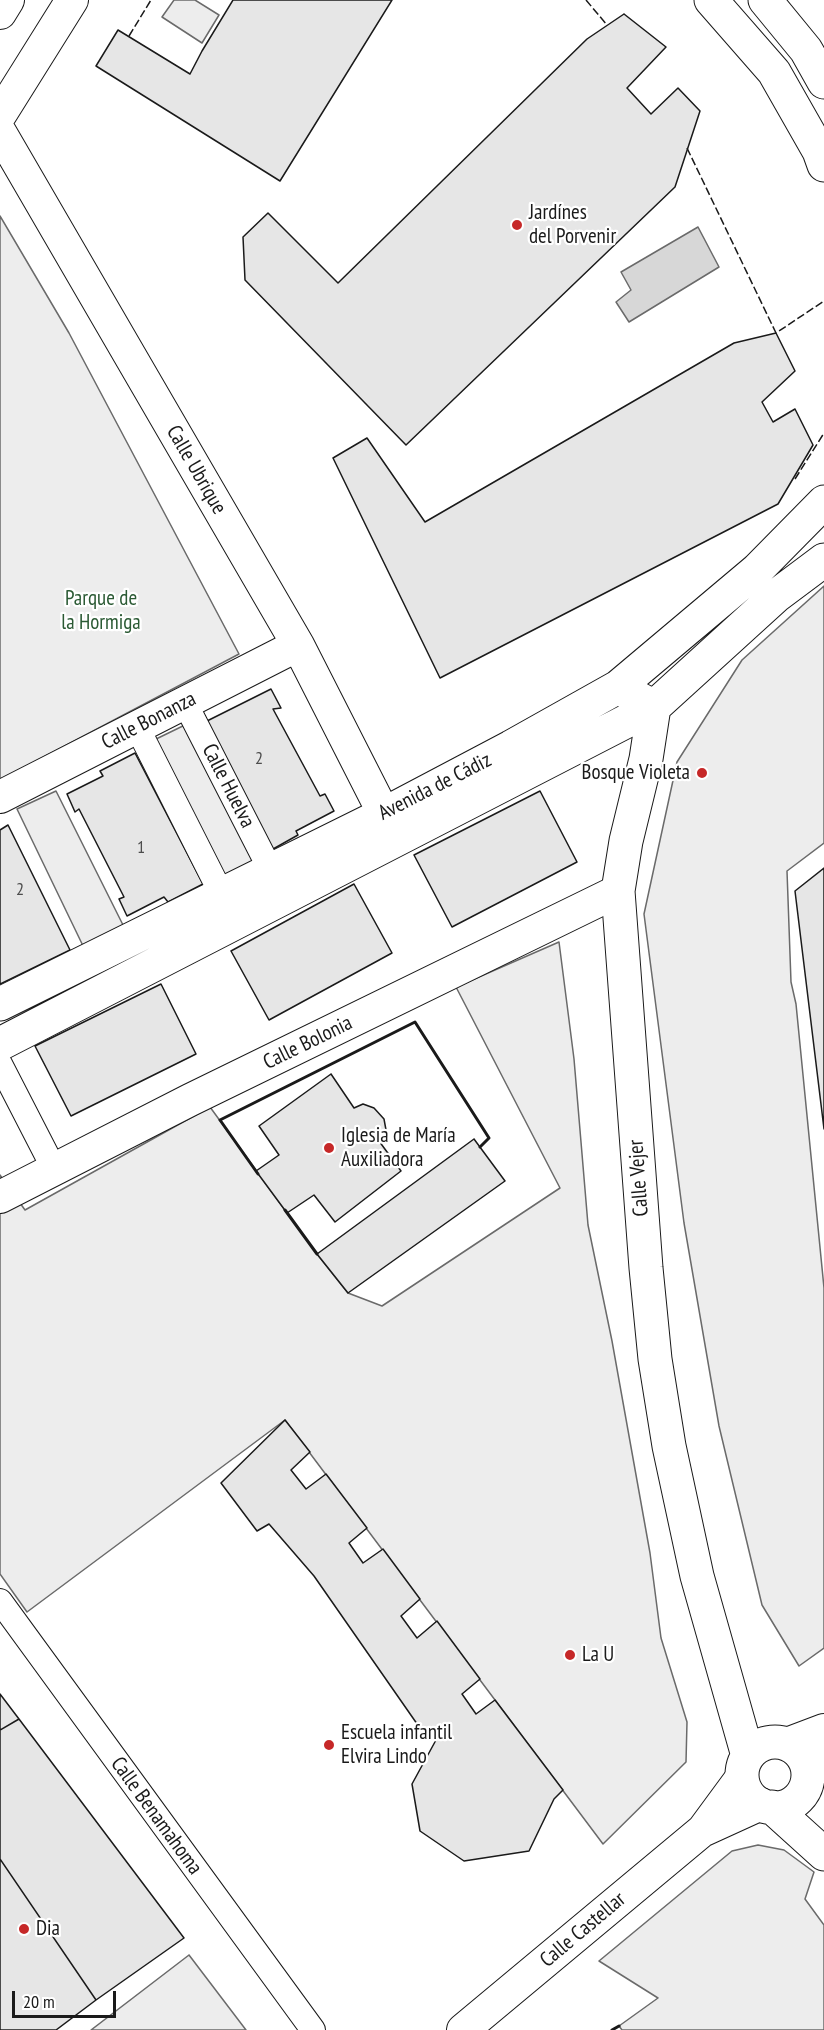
<!DOCTYPE html>
<html>
<head>
<meta charset="utf-8">
<style>
	body { margin:0 }
	#map { position:relative; width:824px; height:2030px; overflow:hidden; background:#fff; font-family:"PT Sans Narrow",sans-serif }
	canvas { display:block }
	.scale { position:absolute; left:12px; top:1991px; width:104px; height:27px; box-sizing:border-box; border:3px solid #1a1a1a; border-top:0; padding-left:8px; font-size:18px; line-height:21px; white-space:nowrap; color:#1a1a1a; -webkit-text-stroke:4px #fff; paint-order:stroke }
</style>
</head>
<body>
<div id="map">
<canvas width="824" height="2030"></canvas>
<div class="scale">20 m</div>
</div>
<script>
const context = document.querySelector('canvas').getContext('2d');
context.lineJoin = 'round';
function fill(path, color) {
  context.fillStyle = color;
  context.fill(path, 'evenodd');
}
function toPath(rows) {
  const path = new Path2D();
  for (const r of rows) {
    if (r.length === 3) {
      path.moveTo(r[0] + r[2], r[1]);
      path.arc(r[0], r[1], r[2], 0, 2 * Math.PI);
      continue;
    }
    path.moveTo(r[0], r[1]);
    for (let i = 2; i < r.length; i += 2) path.lineTo(r[i], r[i + 1]);
  }
  return path;
}
function strokePath(path, color, width, dash) {
  context.strokeStyle = color;
  context.lineWidth = width;
  context.lineCap = dash ? 'butt' : 'round';
  context.setLineDash(dash || []);
  context.stroke(path);
}
function drawText(font, color, halo, rows, align = 'center') {
  context.font = font + ' "PT Sans Narrow",sans-serif';
  context.lineWidth = 4.5;
  context.setLineDash([]);
  context.textBaseline = 'middle';
  context.strokeStyle = halo;
  context.fillStyle = color;
  for (const [text, x, y, turn = 0] of rows) {
    context.save();
    context.translate(x, y);
    context.rotate((+turn || 0) * Math.PI / 180);
    context.textAlign = isNaN(turn) ? turn : align;
    if (halo) context.strokeText(text, 0, 0);
    context.fillText(text, 0, 0);
    context.restore();
  }
}
const built = toPath([
	[174,0,195,0,219,15,202,43,162,17,174,0],
	[0,216,69,333,239,654,0,780,0,216],
	[824,586,824,843,787,871,791,982,796,1004,824,1288,824,1648,799,1666,762,1605,719,1426,684,1223,644,914,677,762,742,660,824,586],
	[189,723,260,862,221,880,152,741,189,723],
	[56,791,125,929,85,950,17,809,56,791],
	[559,942,574,1059,588,1225,612,1341,650,1553,661,1638,687,1722,686,1762,603,1844,285,1420,27,1612,0,1574,0,1175,25,1210,210,1107,317,1254,348,1293,382,1306,560,1188,456,987,559,942],
	[758,1845,784,1850,814,1872,805,1899,824,1925,824,2030,622,2030,619,2026,658,1998,599,1961,732,1851,758,1845],
	[189,1955,246,2030,91,2030,189,1955]
]);
fill(built, '#ededed');
strokePath(built, '#6a6a6a', 1.5);
const water = toPath([
	[698,227,719,267,629,322,616,302,631,290,621,272,698,227]
]);
fill(water, '#d7d7d7');
strokePath(water, '#6a6a6a', 1.5);
const building = toPath([
	[233,0,392,0,280,181,96,66,118,30,190,74,202,51,233,0],
	[624,14,666,47,627,88,651,114,678,88,700,111,675,187,406,445,245,280,243,237,268,213,338,283,587,39,624,14],
	[776,333,795,371,762,402,773,422,795,409,813,445,778,504,440,678,333,458,367,438,425,522,734,343,776,333],
	[271,689,281,708,273,709,320,796,325,794,334,811,296,831,298,835,266,853,201,724,271,689],
	[135,753,203,884,168,902,164,897,127,916,119,899,124,897,79,809,75,812,67,794,103,776,100,771,135,753],
	[540,791,577,862,452,927,414,855,540,791],
	[8,825,70,950,0,984,0,830,8,825],
	[824,868,824,1129,795,891,824,868],
	[354,884,392,953,269,1020,231,951,354,884],
	[161,984,196,1054,71,1116,35,1046,161,984],
	[331,1074,354,1108,363,1104,374,1108,384,1119,386,1130,379,1141,401,1171,335,1222,314,1195,287,1213,256,1171,279,1155,259,1126,331,1074],
	[474,1139,505,1181,348,1293,317,1254,474,1139],
	[285,1420,310,1452,291,1470,306,1489,326,1474,367,1528,349,1543,363,1563,383,1549,420,1599,401,1616,417,1638,437,1621,480,1679,462,1694,476,1714,495,1700,563,1790,554,1799,529,1851,464,1861,420,1831,412,1784,436,1740,433,1727,422,1731,314,1576,269,1524,257,1531,221,1483,285,1420],
	[0,1694,19,1719,0,1730,0,1694],
	[19,1719,184,1938,96,2000,0,1859,0,1730,19,1719],
	[0,1859,96,2000,56,2030,0,2030,0,1859]
]);
fill(building, '#e6e6e6');
strokePath(building, '#1a1a1a', 1.5);
const pedestrian = toPath([
	[185,703,270,869],
	[137,727,221,893],
	[0,1064,54,1169],
	[0,1601,313,2030]
]);
const minor = toPath([
	[0,13,8,0],
	[0,115,72,0],
	[0,132,298,645,384,814],
	[0,797,298,645],
	[0,1197,190,1100,618,891],
	[787,1744,824,1730],
	[808,1776,824,1751],
	[704,1830,761,1804],
	[463,2030,703,1830,742,1777]
]);
const tertiary = toPath([
	[711,0,774,72,819,151,824,165],
	[765,0,806,50,824,82],
	[618,687,654,707,646,759,626,841,618,891,646,1268,655,1359,669,1446,697,1576,748,1756],
	[0,1004,384,814,511,747,618,687,757,570,824,502],
	[0,1044,654,707,776,596,824,560],
	[775,1775,33],
	[772,1807,824,1854]
]);
strokePath(pedestrian, '#1a1a1a', 26);
strokePath(minor, '#1a1a1a', 34);
strokePath(tertiary, '#1a1a1a', 35);
strokePath(pedestrian, '#fff', 24);
strokePath(minor, '#fff', 32);
strokePath(tertiary, '#fff', 33);
strokePath(toPath([
	[586,0,607,25],
	[129,36,151,0],
	[687,148,776,333,824,301],
	[795,479,824,433]
]), '#1a1a1a', 1.5, [8, 3]);
strokePath(toPath([
	[258,1174,220,1120,415,1022,489,1138,480,1147],
	[285,1210,317,1254],
	[612,2030,619,2026]
]), '#1a1a1a', 3);
for (const [x, y, r, color] of [
	[517,225,6,"#c62828"],
	[702,773,6,"#c62828"],
	[329,1148,6,"#c62828"],
	[570,1655,6,"#c62828"],
	[329,1745,6,"#c62828"],
	[24,1929,6,"#c62828"]
]) {
  const dot = new Path2D();
  dot.arc(x, y, r, 0, 2 * Math.PI);
  context.fillStyle = color;
  context.fill(dot);
  strokePath(dot, '#fff', 2);
}
drawText('18px', '#4d4d4d', null, [
	["2",259,759],
	["1",141,848],
	["2",20,890]
]);
drawText('21px', '#1a1a1a', '#fff', [
	["Jardínes",529,213],
	["del Porvenir",529,237],
	["Bosque Violeta",690,773,"right"],
	["Iglesia de María",341,1136],
	["Auxiliadora",341,1160],
	["La U",582,1655],
	["Escuela infantil",341,1733],
	["Elvira Lindo",341,1757],
	["Dia",36,1929]
], 'left');
drawText('21px', '#1a1a1a', '#fff', [
	["Calle Ubrique",196,470,60],
	["Calle Bonanza",149,721,-27],
	["Calle Huelva",228,786,63],
	["Avenida de Cádiz",435,787,-27],
	["Calle Bolonia",308,1043,-26],
	["Calle Vejer",639,1178,-94],
	["Calle Benamahoma",156,1816,54],
	["Calle Castellar",583,1930,-40]
]);
drawText('21px', '#2b5a34', '#fff', [
	["Parque de",101,599],
	["la Hormiga",101,623]
]);
</script>
</body>
</html>
